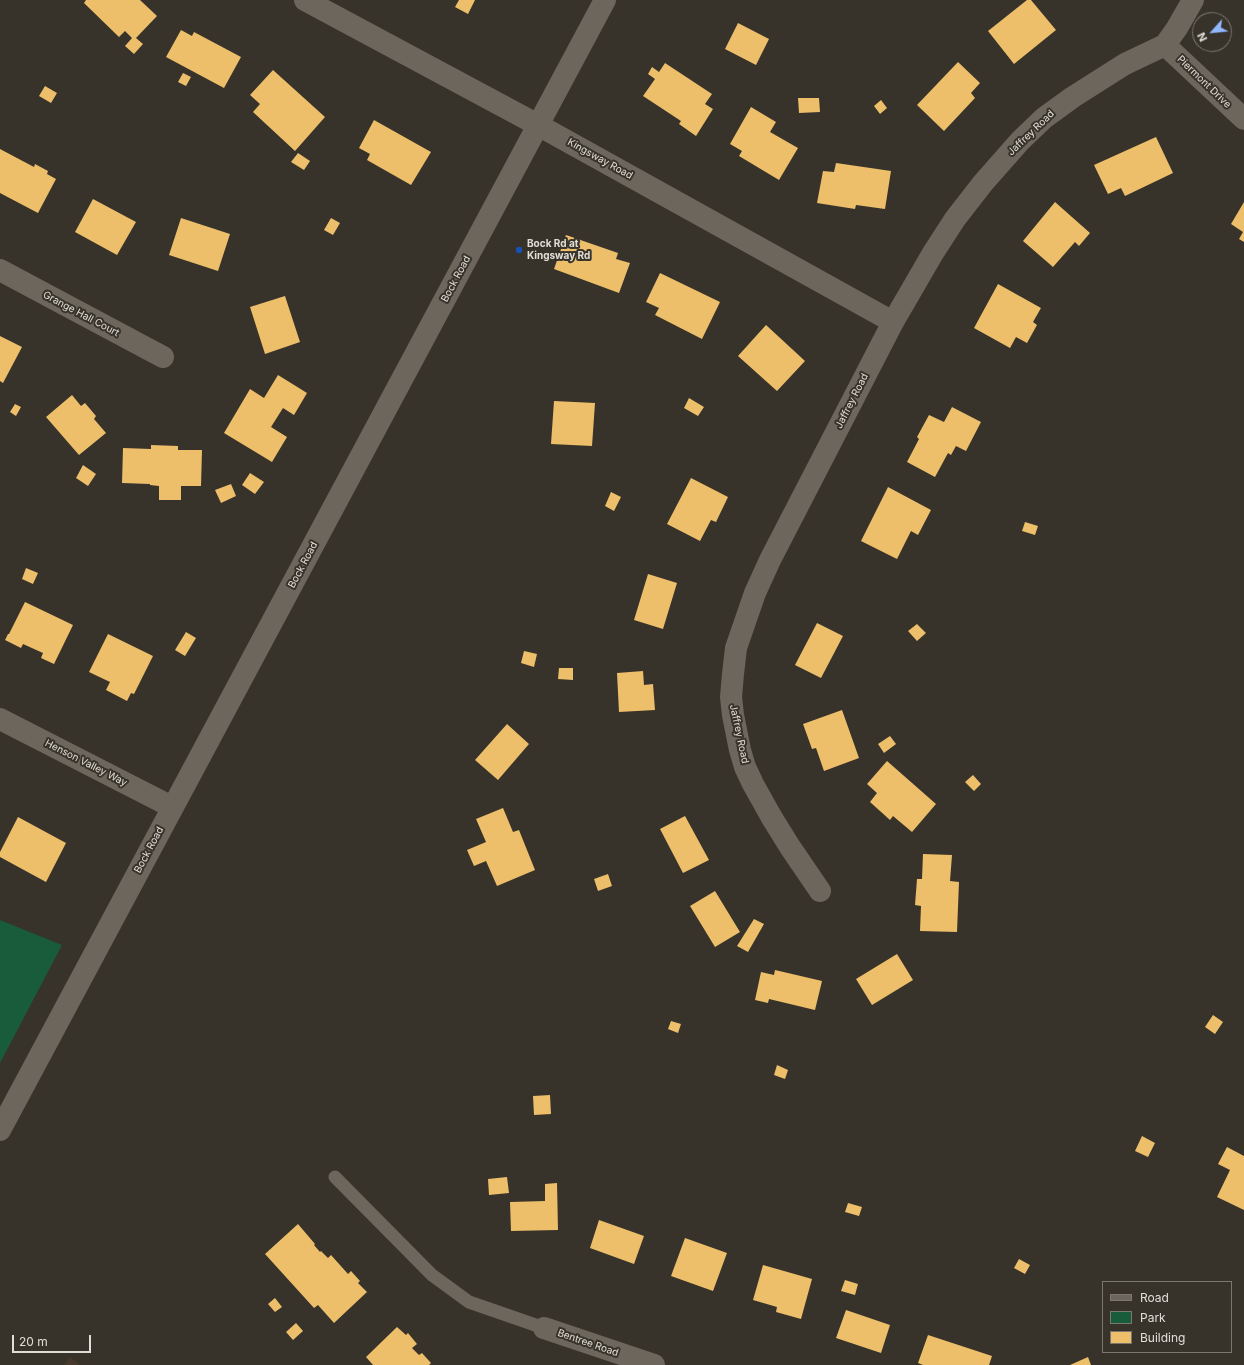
<!DOCTYPE html>
<html>
<head>
<meta charset="utf-8">
<style>
	body { margin:0 }
	#map { position:relative; width:1244px; height:1365px; overflow:hidden; background:#38332a; font-family:Inter,sans-serif }
	canvas { display:block }
	.legend { position:absolute; left:1102px; top:1281px; width:130px; height:72px; box-sizing:border-box; background:#38332a; border:1px solid #7b776f; margin:0; padding:5px 7px; list-style:none; font-size:12px; color:#e0ddd7 }
	.legend li { display:flex; align-items:center; gap:8px; height:20px }
	.legend b { width:20px; border:1px solid #7b776f }
	.north { position:absolute; left:1192px; top:12px; width:40px; height:40px; box-sizing:border-box; background:#38332a; border:1px solid #7b776f; border-radius:50%; rotate:243deg; font-size:11px; font-weight:700; line-height:16px; text-align:center; color:#e0ddd7 }
	.north::after { content:''; display:block; margin:auto; width:14px; height:18px; background:#92b7fd; clip-path:polygon(50% 0,100% 100%,50% 72%,0 100%) }
	.scale { position:absolute; left:12px; top:1335px; width:79px; height:18px; box-sizing:border-box; border:2px solid #e0ddd7; border-top:0; padding-left:5px; font-size:12px; line-height:14px; white-space:nowrap; color:#e0ddd7; -webkit-text-stroke:3px #38332a; paint-order:stroke }
</style>
</head>
<body>
<div id="map">
<canvas width="1244" height="1365"></canvas>
<ul class="legend">
<li><b style="height:5px;background:#6c665c"></b>Road</li>
<li><b style="height:11px;background:#185c3b"></b>Park</li>
<li><b style="height:11px;background:#edbf6a"></b>Building</li>
</ul>
<div class="north">N</div>
<div class="scale">20 m</div>
</div>
<script>
const context = document.querySelector('canvas').getContext('2d');
context.lineJoin = 'round';
function fill(path, color) {
  context.fillStyle = color;
  context.fill(path, 'evenodd');
}
function toPath(rows) {
  const path = new Path2D();
  for (const r of rows) {
    path.moveTo(r[0], r[1]);
    for (let i = 2; i < r.length; i += 2) path.lineTo(r[i], r[i + 1]);
  }
  return path;
}
function strokePath(path, color, width, dash) {
  context.strokeStyle = color;
  context.lineWidth = width;
  context.lineCap = dash ? 'butt' : 'round';
  context.setLineDash(dash || []);
  context.stroke(path);
}
function drawText(font, color, halo, rows, align = 'center') {
  context.font = font + ' Inter,sans-serif';
  context.lineWidth = 4;
  context.setLineDash([]);
  context.textBaseline = 'middle';
  context.strokeStyle = halo;
  context.fillStyle = color;
  for (const [text, x, y, turn = 0] of rows) {
    context.save();
    context.translate(x, y);
    context.rotate((+turn || 0) * Math.PI / 180);
    context.textAlign = isNaN(turn) ? turn : align;
    if (halo) context.strokeText(text, 0, 0);
    context.fillText(text, 0, 0);
    context.restore();
  }
}
fill(toPath([
	[70,1357,81,1365,64,1365]
]), '#46382b');
fill(toPath([
	[0,920,62,945,0,1063]
]), '#185c3b');
fill(toPath([
	[86,0,140,0,157,16,136,38,143,44,134,54,125,46,132,38,125,31,119,37,84,3],
	[459,0,475,0,468,14,455,7],
	[1027,0,1031,0,1056,30,1014,64,988,31],
	[738,23,769,39,756,65,725,49],
	[181,30,192,36,194,32,241,57,224,88,166,57],
	[958,62,980,83,971,93,975,98,944,131,917,105],
	[665,63,712,94,705,104,713,109,696,136,679,124,681,121,643,96,655,79,648,74,652,67,659,72],
	[273,70,325,117,295,151,253,112,260,104,250,95],
	[183,73,191,77,186,86,178,82],
	[45,86,57,93,51,103,39,96],
	[798,98,819,98,820,112,799,113],
	[881,100,887,108,880,114,874,106],
	[751,107,776,122,770,132,798,148,779,180,739,156,742,151,730,144],
	[374,120,431,152,411,185,367,160,370,154,359,148],
	[1156,137,1173,173,1125,196,1121,188,1108,194,1094,165],
	[0,149,34,167,35,164,48,171,47,174,56,179,38,213,0,193],
	[298,153,310,161,304,170,291,162],
	[836,163,891,171,885,209,856,205,855,209,817,203,823,171,834,172],
	[93,199,136,222,117,255,75,232],
	[1055,202,1090,233,1079,246,1075,242,1053,267,1023,241],
	[1244,202,1244,242,1239,239,1243,232,1231,224],
	[181,218,230,234,218,271,169,255],
	[331,218,340,223,333,235,324,230],
	[566,235,618,253,616,259,630,263,619,293,554,269],
	[660,273,720,302,702,339,655,315,659,308,646,302],
	[998,284,1041,308,1033,322,1037,325,1027,343,1016,337,1010,348,974,328],
	[285,296,300,342,265,354,250,307],
	[766,325,805,361,777,391,738,356],
	[0,336,22,347,3,383,0,381],
	[278,375,307,393,294,415,283,408,271,427,287,437,272,462,224,433,250,389,264,398],
	[72,395,81,406,85,403,96,416,94,419,106,433,79,455,46,417],
	[689,398,704,407,698,416,684,408],
	[554,401,595,403,592,446,551,444],
	[15,404,21,407,16,416,10,412],
	[952,407,981,422,966,451,956,446,951,455,948,453,935,477,907,462,919,439,917,437,929,415,944,422],
	[151,445,178,446,178,450,202,450,201,486,181,486,181,500,159,500,159,486,150,485,150,484,122,483,123,448,151,449],
	[83,465,96,474,88,486,76,478],
	[250,473,264,482,255,494,242,485],
	[691,478,728,497,716,522,711,520,700,541,667,524],
	[231,484,236,496,221,503,215,490],
	[888,487,931,510,918,535,911,531,897,559,861,541],
	[611,492,621,497,614,511,605,506],
	[1025,522,1038,526,1035,535,1022,531],
	[26,568,38,573,33,584,22,579],
	[648,574,677,583,663,629,634,620],
	[25,602,73,625,54,664,41,658,43,653,23,644,21,648,5,640,8,634,9,634],
	[817,623,843,636,821,678,795,665],
	[917,624,926,633,917,641,908,631],
	[186,632,196,638,185,656,175,650],
	[108,634,153,656,134,694,131,693,127,701,106,690,110,682,89,672],
	[524,651,537,654,534,667,521,663],
	[559,668,573,668,573,680,558,679],
	[643,671,644,685,653,684,655,710,619,712,617,673],
	[842,710,859,758,824,771,816,748,812,749,803,724],
	[507,724,529,744,498,780,475,760],
	[890,736,896,744,884,753,878,744],
	[887,761,936,804,912,832,893,816,890,820,870,802,877,793,867,784],
	[973,775,981,784,974,791,965,782],
	[503,808,513,832,519,830,535,870,497,886,486,861,474,866,467,850,486,842,476,819],
	[685,816,709,860,683,873,660,829],
	[18,817,66,843,46,882,0,857,0,852],
	[923,854,952,855,950,881,959,882,957,932,920,931,921,906,915,905,917,879,922,879],
	[608,874,612,886,598,891,594,879],
	[715,891,740,932,715,947,690,906],
	[754,919,764,924,748,952,737,946],
	[897,954,913,980,872,1005,856,979],
	[775,970,822,981,815,1010,769,999,768,1003,755,1000,761,972,774,975],
	[1213,1015,1223,1022,1215,1034,1205,1027],
	[671,1021,681,1024,678,1033,668,1029],
	[777,1065,788,1070,785,1079,774,1075],
	[550,1095,551,1114,534,1115,533,1096],
	[1142,1136,1155,1143,1148,1157,1135,1151],
	[1227,1147,1244,1156,1244,1210,1217,1197,1230,1170,1218,1164],
	[507,1177,509,1193,489,1195,488,1179],
	[557,1183,558,1230,511,1231,510,1202,545,1201,545,1184],
	[848,1203,862,1207,859,1216,845,1212],
	[599,1220,644,1236,634,1264,590,1248],
	[298,1224,315,1244,314,1245,320,1252,321,1251,328,1258,331,1255,348,1274,351,1271,360,1281,358,1283,367,1292,334,1323,318,1305,314,1308,265,1254],
	[685,1238,727,1253,713,1291,671,1276],
	[1019,1259,1030,1265,1025,1274,1014,1268],
	[763,1265,812,1279,801,1319,776,1312,777,1307,753,1300],
	[845,1280,858,1284,855,1295,841,1291],
	[275,1298,282,1307,275,1312,268,1304],
	[846,1310,890,1325,881,1353,836,1338],
	[296,1323,303,1331,293,1340,286,1332],
	[397,1327,406,1335,408,1333,417,1344,412,1348,419,1355,422,1353,431,1363,429,1365,373,1365,366,1357],
	[928,1335,992,1356,989,1365,923,1365,918,1363],
	[1088,1357,1091,1365,1070,1365]
]), '#edbf6a');
strokePath(toPath([
	[335,1177,432,1275,469,1302,544,1328]
]), '#6c665c', 13);
strokePath(toPath([
	[305,0,538,125,893,322],
	[1165,45,1244,119],
	[0,270,163,357],
	[0,719,172,807],
	[820,891,790,847,772,818,753,784,745,767,740,750,733,715,731,697,733,674,736,648,755,593,770,560,893,322,933,253,955,219,983,183,1020,141,1044,118,1073,97,1125,64,1165,45,1177,28,1193,0],
	[544,1328,654,1365]
]), '#6c665c', 22);
strokePath(toPath([
	[0,1130,605,0]
]), '#6c665c', 22);
for (const [x, y, r, color] of [
	[519,250,4,"#1a4fb4"]
]) {
  const dot = new Path2D();
  dot.arc(x, y, r, 0, 2 * Math.PI);
  context.fillStyle = color;
  context.fill(dot);
  strokePath(dot, '#38332a', 1.5);
}
drawText('10px', '#e0ddd7', '#38332a', [
	["Piermont Drive",1204,82,44],
	["Jaffrey Road",1031,133,-44],
	["Kingsway Road",600,159,29],
	["Bock Road",456,279,-62],
	["Grange Hall Court",81,314,28],
	["Jaffrey Road",852,401,-63],
	["Bock Road",303,565,-62],
	["Jaffrey Road",739,734,78],
	["Henson Valley Way",86,763,27],
	["Bock Road",149,850,-62],
	["Bentree Road",588,1343,19]
]);
drawText('bold 10px', '#e0ddd7', '#38332a', [
	["Bock Rd at",527,244],
	["Kingsway Rd",527,256]
], 'left');
</script>
</body>
</html>
